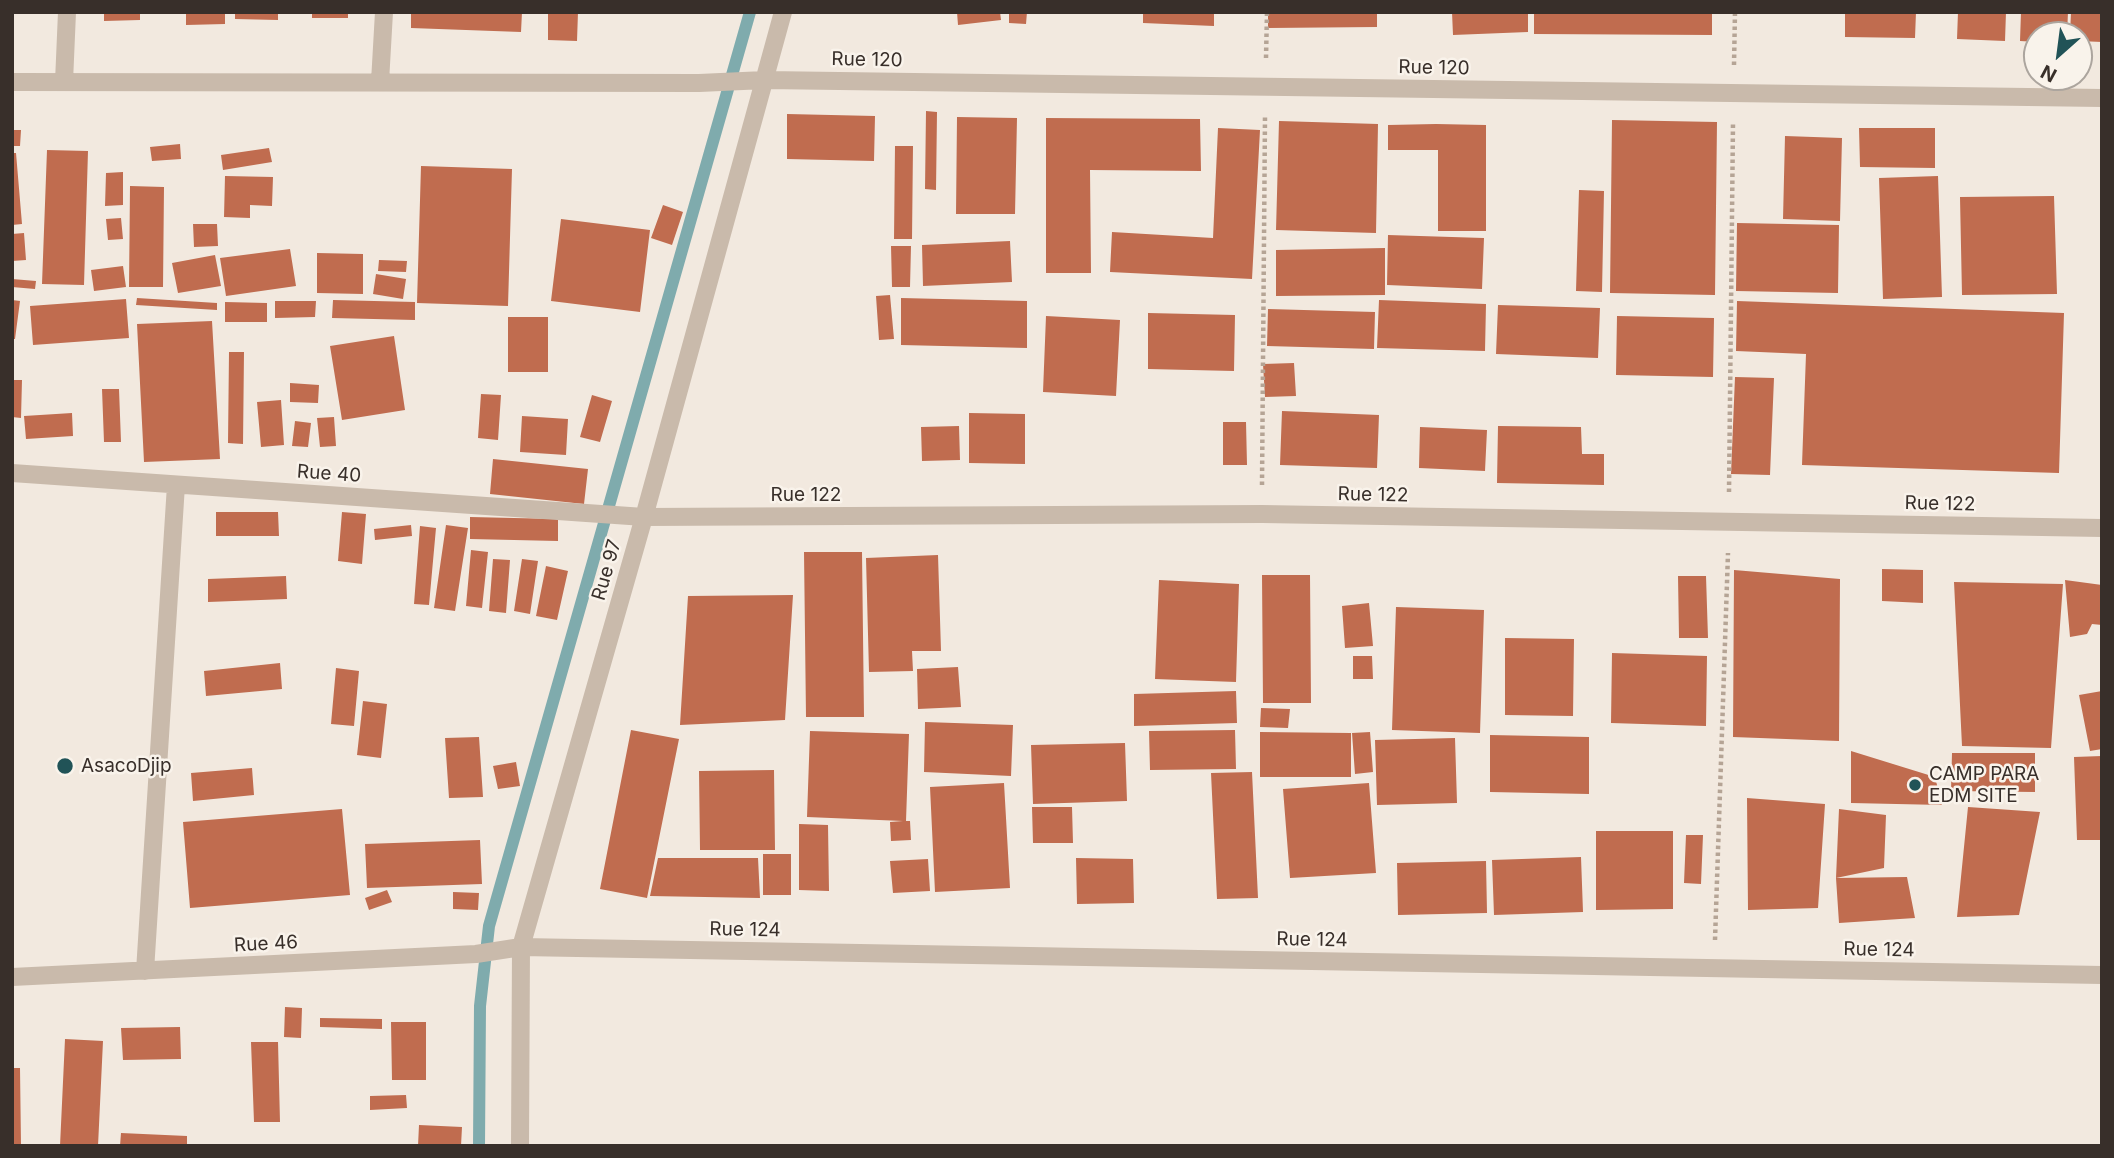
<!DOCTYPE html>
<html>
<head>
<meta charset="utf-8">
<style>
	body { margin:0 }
	#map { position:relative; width:2114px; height:1158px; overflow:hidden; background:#f2e9df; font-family:Inter,sans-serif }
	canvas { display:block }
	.frame { position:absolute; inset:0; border:14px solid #382f2a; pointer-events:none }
	.north { position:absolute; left:2023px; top:21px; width:70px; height:70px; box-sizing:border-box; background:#f9f3eb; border:2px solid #aca59e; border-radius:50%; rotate:208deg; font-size:19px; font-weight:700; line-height:28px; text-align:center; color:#382f2a }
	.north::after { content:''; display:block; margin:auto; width:24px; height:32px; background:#215357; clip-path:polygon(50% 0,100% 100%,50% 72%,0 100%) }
</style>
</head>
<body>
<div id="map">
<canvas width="2114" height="1158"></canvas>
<div class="frame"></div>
<div class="north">N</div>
</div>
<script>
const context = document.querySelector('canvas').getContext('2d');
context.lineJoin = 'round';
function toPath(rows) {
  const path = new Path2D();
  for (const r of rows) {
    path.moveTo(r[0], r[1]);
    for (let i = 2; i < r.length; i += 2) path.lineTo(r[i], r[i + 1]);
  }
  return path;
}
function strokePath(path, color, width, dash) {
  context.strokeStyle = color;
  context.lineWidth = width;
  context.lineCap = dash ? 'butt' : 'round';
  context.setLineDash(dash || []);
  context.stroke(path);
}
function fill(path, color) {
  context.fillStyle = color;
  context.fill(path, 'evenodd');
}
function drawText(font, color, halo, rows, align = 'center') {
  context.font = font + ' Inter,sans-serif';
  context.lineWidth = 5;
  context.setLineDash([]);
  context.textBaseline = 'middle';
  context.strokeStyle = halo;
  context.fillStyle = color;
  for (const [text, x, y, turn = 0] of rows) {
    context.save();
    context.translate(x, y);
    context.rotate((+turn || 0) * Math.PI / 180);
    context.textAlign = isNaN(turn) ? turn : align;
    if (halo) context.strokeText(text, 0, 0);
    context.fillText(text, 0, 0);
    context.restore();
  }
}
strokePath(toPath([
	[479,1146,480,1006,489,926,750,12]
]), '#7fabad', 12);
fill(toPath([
	[104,12,140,12,140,20,104,21],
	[186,12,225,12,225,24,186,25],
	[235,12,278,12,278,20,235,19],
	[312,12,348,12,348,18,312,18],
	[411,12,522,12,521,32,411,28],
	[548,12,578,12,577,41,548,40],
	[957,12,1000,12,1001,20,958,25],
	[1009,12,1027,12,1026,24,1009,23],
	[1143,12,1214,12,1214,26,1143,23],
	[1268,12,1377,12,1377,27,1268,28],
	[1452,12,1528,12,1528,32,1453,35],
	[1534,12,1712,12,1712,35,1534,34],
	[1845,12,1916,12,1915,38,1845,37],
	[1958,12,2006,12,2005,41,1957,39],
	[2021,12,2068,12,2067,35,2037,35,2037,42,2020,41],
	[2071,12,2102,12,2102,42,2079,41,2079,35,2070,35],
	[926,111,937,112,936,190,925,189],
	[787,114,875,116,874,161,787,159],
	[957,117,1017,118,1015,214,956,214],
	[1046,118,1200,119,1201,171,1090,170,1091,273,1046,273],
	[1612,120,1717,122,1715,295,1610,293],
	[1279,121,1378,124,1376,233,1276,230],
	[1436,124,1486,125,1486,231,1438,231,1438,150,1388,150,1388,125],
	[1218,128,1260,130,1252,279,1110,272,1112,232,1213,238],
	[1859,128,1935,128,1935,168,1860,167],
	[12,130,21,130,20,146,12,146],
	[1785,136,1842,138,1840,221,1783,219],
	[180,144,181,159,152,161,150,147],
	[895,146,913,146,912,239,894,239],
	[269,148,272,162,223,170,221,155],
	[47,150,88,151,84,285,42,284],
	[12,153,16,153,22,224,12,225],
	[421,166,512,169,508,306,417,303],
	[123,172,123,205,105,206,106,173],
	[225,176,273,177,272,206,250,205,250,218,224,217],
	[1938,176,1942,297,1883,299,1879,178],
	[130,186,164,187,163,287,129,287],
	[1579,190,1604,191,1602,292,1576,291],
	[2054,196,2057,294,1962,295,1960,197],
	[663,205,683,212,672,245,651,238],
	[121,218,123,239,108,240,106,219],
	[561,219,650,230,640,312,551,301],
	[1737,223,1839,225,1838,293,1736,291],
	[193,224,217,224,218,246,194,247],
	[24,233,26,260,12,261,12,234],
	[1388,235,1484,238,1482,289,1387,285],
	[1010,241,1012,282,923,286,922,245],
	[891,246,911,246,910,287,892,287],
	[1385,248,1385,295,1276,296,1276,250],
	[290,249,296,286,226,296,220,258],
	[317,253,363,254,363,294,317,293],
	[215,255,221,286,178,293,172,263],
	[379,260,407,261,406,272,378,271],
	[123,266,126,287,94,291,91,270],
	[376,274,406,279,403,299,373,294],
	[12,279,36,281,35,289,12,287],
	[890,295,894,339,879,340,876,296],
	[137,298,217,303,217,310,136,305],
	[901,298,1027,301,1027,348,901,345],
	[126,299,129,338,33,345,30,306],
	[12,300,20,301,15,339,12,339],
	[333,300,415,302,415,320,332,318],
	[1379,300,1486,304,1485,351,1377,348],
	[275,301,316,301,315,317,275,318],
	[1737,301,2064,313,2059,473,1802,465,1806,354,1736,351],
	[225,302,267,303,267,322,225,322],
	[1498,305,1600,308,1598,358,1496,354],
	[1268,309,1375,312,1374,349,1267,346],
	[1148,313,1235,315,1234,371,1148,369],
	[1046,316,1120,320,1116,396,1043,392],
	[1617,316,1714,318,1713,377,1616,375],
	[508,317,548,317,548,372,508,372],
	[212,321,220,459,144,462,137,324],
	[394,336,405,410,342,420,330,346],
	[229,352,244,352,243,444,228,443],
	[1294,363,1296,396,1265,397,1263,364],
	[1735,377,1774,378,1770,475,1731,474],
	[12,380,22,380,21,418,12,417],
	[290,383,319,385,318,403,290,402],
	[102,389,119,389,121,442,104,442],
	[481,394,501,395,498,440,478,438],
	[592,395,612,401,600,442,580,437],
	[281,400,284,445,261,447,257,402],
	[1282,411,1379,415,1377,468,1280,465],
	[72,413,73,436,26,439,24,416],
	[969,413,1025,414,1025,464,969,463],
	[522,416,568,419,566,455,520,452],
	[334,417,336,446,320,447,317,418],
	[295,421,311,423,308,447,292,446],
	[1223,422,1246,422,1247,465,1223,465],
	[959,426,960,460,922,461,921,427],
	[1498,426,1581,427,1582,454,1604,454,1604,485,1497,483],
	[1420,427,1487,430,1485,471,1419,468],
	[493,459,588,469,584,504,490,494],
	[216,512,278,512,279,536,216,536],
	[342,512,366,514,362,564,338,561],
	[470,517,558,519,558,541,470,539],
	[411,525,412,536,375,540,374,529],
	[446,525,468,528,455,611,434,608],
	[420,526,436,528,429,605,414,604],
	[471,550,488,552,482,608,466,606],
	[804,552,862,552,864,717,806,717],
	[938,555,941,651,912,651,913,671,869,672,866,558],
	[493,559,510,560,506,613,489,611],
	[522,559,538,561,530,614,514,611],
	[546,566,568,571,557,620,536,616],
	[1882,569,1923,570,1923,603,1882,601],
	[1734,570,1840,579,1839,741,1733,737],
	[1262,575,1310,575,1311,703,1263,703],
	[286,576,287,599,208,602,208,579],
	[1678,576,1706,576,1708,638,1679,638],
	[1159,580,1239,584,1236,682,1155,679],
	[2065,580,2102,585,2102,625,2092,624,2087,634,2070,637],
	[1954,582,2063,584,2051,748,1962,746],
	[793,595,785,720,680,725,688,596],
	[1369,603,1373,646,1345,648,1342,606],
	[1396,607,1484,610,1480,733,1392,730],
	[1505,638,1574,639,1573,716,1505,715],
	[1612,653,1707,656,1706,726,1611,723],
	[1353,656,1372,656,1373,679,1353,679],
	[280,663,282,689,206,696,204,671],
	[958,667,961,707,918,709,917,669],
	[336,668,359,671,354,726,331,724],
	[1236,691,1237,723,1134,726,1134,694],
	[2102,691,2102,749,2090,751,2079,695],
	[363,701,387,704,381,758,357,755],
	[1261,708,1290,709,1288,728,1260,727],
	[925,722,1013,725,1011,776,924,772],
	[631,730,679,739,647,898,600,889],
	[1235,730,1236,769,1150,770,1149,731],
	[810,731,909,734,906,821,910,821,911,840,891,841,890,822,903,821,807,817],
	[1260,732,1351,733,1351,777,1260,777],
	[1370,732,1373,772,1355,774,1352,733],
	[1490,735,1589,737,1589,794,1490,792],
	[479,737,483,797,449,798,445,738],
	[1455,738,1457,803,1377,805,1375,740],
	[1125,743,1127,801,1033,804,1031,745],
	[1851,751,1935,777,1942,805,1851,803],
	[1952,753,2035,753,2035,792,1951,791],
	[2102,756,2102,840,2077,840,2074,757],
	[516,762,520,786,498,789,493,766],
	[252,768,254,795,193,801,191,773],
	[774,770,775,850,700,850,699,771],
	[1252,772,1258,898,1217,899,1211,773],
	[1004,783,1010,888,935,892,930,787],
	[1369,783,1376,873,1290,878,1283,789],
	[1747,798,1825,804,1818,908,1748,910],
	[1032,807,1072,807,1073,843,1033,843],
	[1968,807,2040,812,2019,915,1957,917],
	[342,809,350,895,190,908,183,822],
	[1839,809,1886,815,1884,868,1836,878],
	[799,824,828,825,829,891,799,890],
	[1596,831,1673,831,1673,909,1596,910],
	[1686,835,1703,835,1701,884,1684,883],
	[480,840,482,884,367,888,365,844],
	[763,854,791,854,791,895,763,895],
	[1581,857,1583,912,1494,915,1492,860],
	[658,858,758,858,760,898,650,896],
	[1076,858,1133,859,1134,903,1077,904],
	[928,859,930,891,893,893,890,861],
	[1486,861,1487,913,1398,915,1397,863],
	[1907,877,1915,918,1839,923,1836,878],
	[387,890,392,902,369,910,365,898],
	[453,892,479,893,478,910,453,909],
	[285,1007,302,1008,301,1038,284,1037],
	[320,1018,382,1019,382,1029,320,1027],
	[391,1022,426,1022,426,1080,392,1080],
	[180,1027,181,1059,123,1060,121,1028],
	[65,1039,103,1041,98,1146,60,1146],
	[251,1042,278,1042,280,1122,254,1122],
	[12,1068,20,1068,21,1146,12,1146],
	[406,1095,407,1108,370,1110,370,1096],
	[419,1125,462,1127,461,1146,418,1146],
	[121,1133,187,1136,187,1146,120,1146]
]), '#c06c4f');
strokePath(toPath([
	[1266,58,1267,12],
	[1734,65,1735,12],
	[1262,485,1265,116],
	[1729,492,1733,123],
	[1715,940,1728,553]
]), '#b5a495', 4.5, [3.5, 3.5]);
strokePath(toPath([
	[12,82,699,83,765,80,2102,98],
	[64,82,67,12],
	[380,82,384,12],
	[12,473,644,517,1262,514,2102,528],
	[145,971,176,485],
	[12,977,476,954,521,947,2102,975],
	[520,1146,521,947,644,517,783,12]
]), '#c9baab', 18);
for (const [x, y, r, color] of [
	[65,766,9,"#215357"],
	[1915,785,7,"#215357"]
]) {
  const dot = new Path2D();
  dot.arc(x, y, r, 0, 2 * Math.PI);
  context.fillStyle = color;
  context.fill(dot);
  strokePath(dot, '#f9f3eb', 2.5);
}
drawText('19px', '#382f2a', '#f9f3eb', [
	["Rue 120",867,60,1],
	["Rue 120",1434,68,1],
	["Rue 40",329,474,4],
	["Rue 122",806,495],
	["Rue 122",1373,495,1],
	["Rue 122",1940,504,1],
	["Rue 97",607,570,-74],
	["Rue 124",745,930,1],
	["Rue 124",1312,940,1],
	["Rue 46",266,944,-3],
	["Rue 124",1879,950,1]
]);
drawText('19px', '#382f2a', '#f9f3eb', [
	["AsacoDjip",81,766],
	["CAMP PARA",1929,774],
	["EDM SITE",1929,796]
], 'left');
</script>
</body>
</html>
